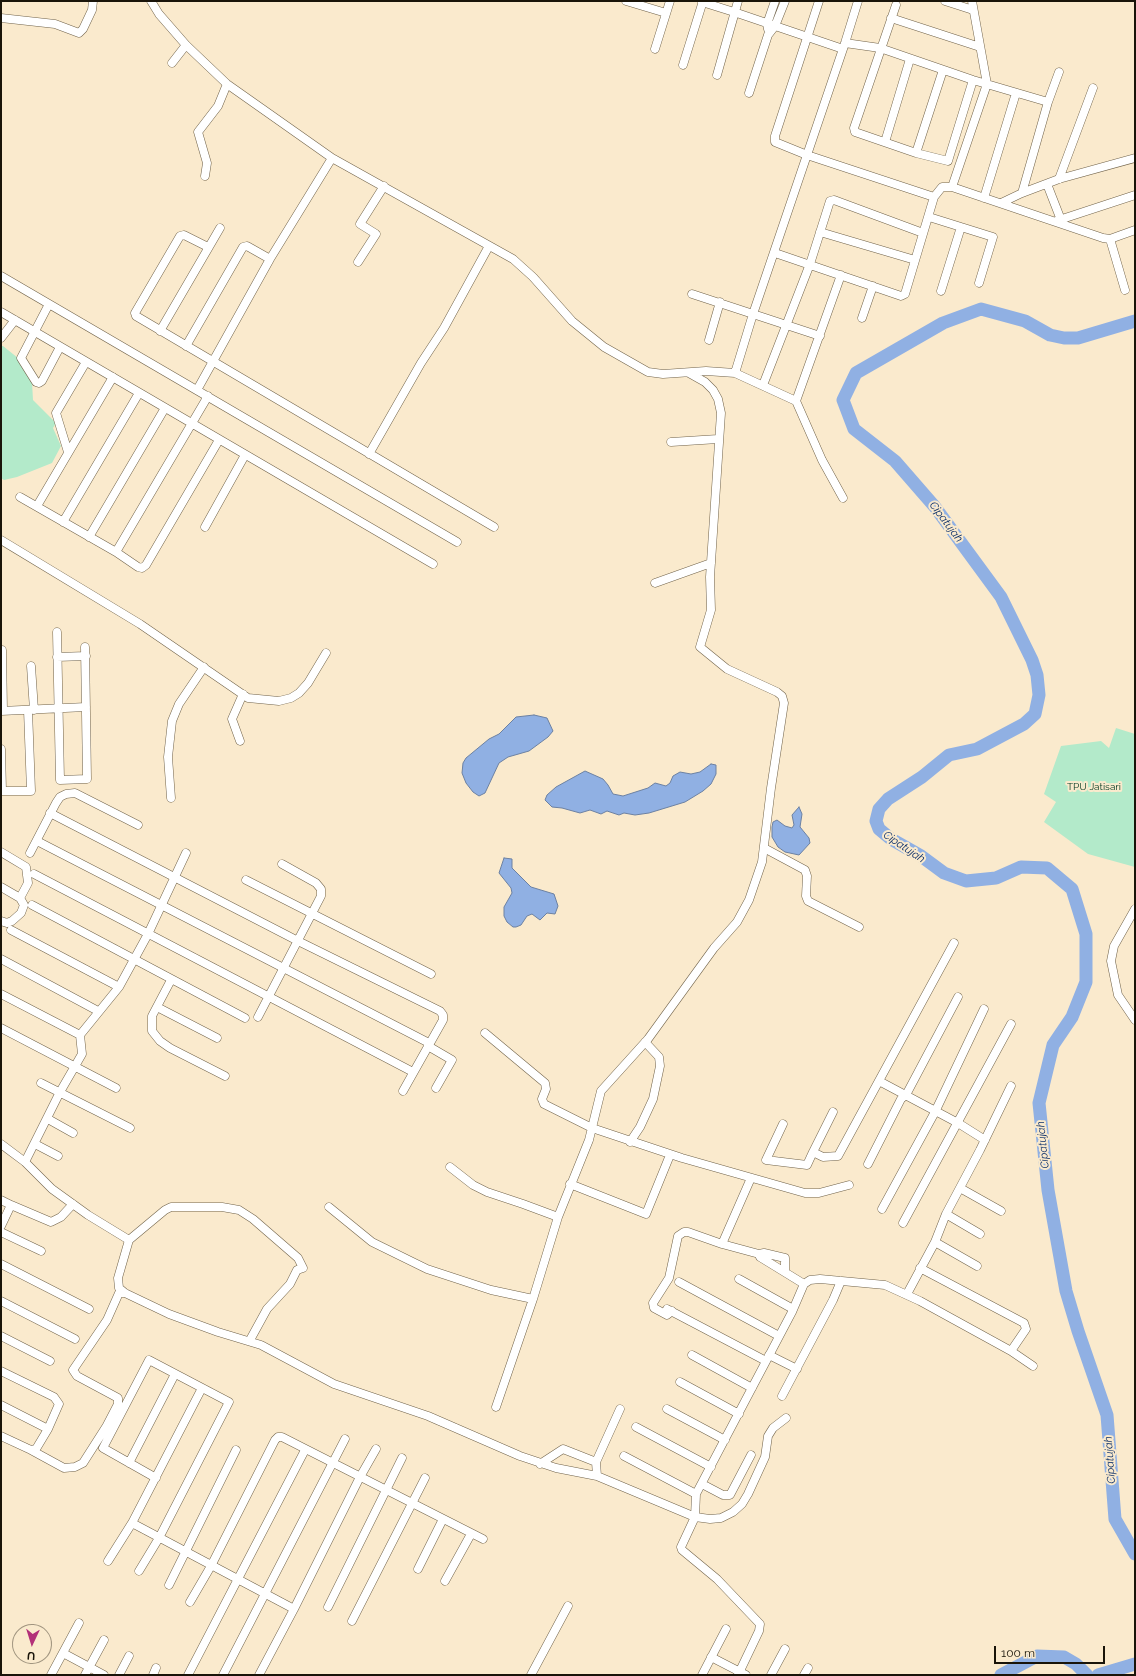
<!DOCTYPE html>
<html>
<head>
<meta charset="utf-8">
<style>
	body { margin:0 }
	#map { position:relative; width:1136px; height:1676px; overflow:hidden; background:#faeacd; font-family:Raleway,sans-serif }
	canvas { display:block }
	.frame { position:absolute; inset:0; border:2px solid #191409; pointer-events:none }
	.north { position:absolute; left:12px; top:1624px; width:40px; height:40px; box-sizing:border-box; background:#faeacd; border:1px solid #a0947f; border-radius:50%; rotate:184deg; font-size:11px; font-weight:700; line-height:16px; text-align:center; color:#191409 }
	.north::after { content:''; display:block; margin:auto; width:14px; height:18px; background:#b33079; clip-path:polygon(50% 0,100% 100%,50% 72%,0 100%) }
	.scale { position:absolute; left:994px; top:1646px; width:111px; height:18px; box-sizing:border-box; border:2px solid #191409; border-top:0; padding-left:5px; font-size:12px; line-height:14px; white-space:nowrap; color:#191409; -webkit-text-stroke:3px #faeacd; paint-order:stroke }
</style>
</head>
<body>
<div id="map">
<canvas width="1136" height="1676"></canvas>
<div class="frame"></div>
<div class="north">U</div>
<div class="scale">100 m</div>
</div>
<script>
const context = document.querySelector('canvas').getContext('2d');
context.lineJoin = 'round';
function fill(path, color) {
  context.fillStyle = color;
  context.fill(path, 'evenodd');
}
function toPath(rows) {
  const path = new Path2D();
  for (const r of rows) {
    path.moveTo(r[0], r[1]);
    for (let i = 2; i < r.length; i += 2) path.lineTo(r[i], r[i + 1]);
  }
  return path;
}
function strokePath(path, color, width, dash) {
  context.strokeStyle = color;
  context.lineWidth = width;
  context.lineCap = dash ? 'butt' : 'round';
  context.setLineDash(dash || []);
  context.stroke(path);
}
function drawText(font, color, halo, rows, align = 'center') {
  context.font = font + ' Raleway,sans-serif';
  context.lineWidth = 4;
  context.setLineDash([]);
  context.textBaseline = 'middle';
  context.strokeStyle = halo;
  context.fillStyle = color;
  for (const [text, x, y, turn = 0] of rows) {
    context.save();
    context.translate(x, y);
    context.rotate((+turn || 0) * Math.PI / 180);
    context.textAlign = isNaN(turn) ? turn : align;
    if (halo) context.strokeText(text, 0, 0);
    context.fillText(text, 0, 0);
    context.restore();
  }
}
fill(toPath([
	[1,346,3,346,18,358,32,382,33,400,56,423,53,428,61,446,52,463,17,477,4,480,1,478],
	[1116,728,1135,734,1135,867,1088,854,1044,822,1056,802,1044,794,1061,746,1101,741,1109,748]
]), '#b3eaca');
const water = toPath([
	[534,715,547,718,553,731,548,737,529,751,508,757,499,763,485,793,479,796,473,792,466,783,462,773,463,763,466,758,489,739,499,734,516,717,534,715],
	[711,764,716,765,716,774,711,784,703,791,685,802,649,813,635,815,624,813,619,815,607,811,601,814,590,810,580,813,562,808,552,807,545,800,547,795,556,787,585,771,603,779,608,785,613,794,623,796,648,788,655,783,666,786,670,783,673,776,680,772,691,774,700,772,711,764],
	[799,807,802,814,800,827,809,838,810,843,799,855,785,852,778,847,772,837,772,827,773,822,777,820,785,826,792,828,794,825,792,815,799,807],
	[504,858,512,859,512,868,531,887,554,894,558,906,555,914,547,913,540,920,532,914,527,916,521,925,516,927,513,927,507,922,504,916,504,907,512,893,511,888,499,873,504,858]
]);
fill(water, '#90b0e3');
strokePath(water, '#6c81a2', 1);
strokePath(toPath([
	[1135,321,1078,338,1064,338,1050,335,1025,321,981,309,943,323,856,373,843,400,854,429,895,461,935,507,1001,597,1032,660,1037,675,1039,695,1035,714,1024,724,977,749,949,755,922,777,888,799,879,809,876,821,879,829,891,839,921,856,944,873,966,881,996,878,1021,867,1047,868,1072,889,1086,934,1086,982,1072,1017,1053,1045,1039,1103,1048,1190,1066,1291,1078,1331,1107,1415,1115,1519,1135,1554],
	[1001,1675,1037,1656,1064,1657,1076,1664,1087,1675],
	[1098,1675,1135,1664]
]), '#90b0e3', 13);
const minor = toPath([
	[151,1,159,14,186,45,227,84,332,158,513,259,533,277,572,321,604,347,648,372,663,374,706,371,735,373,796,401],
	[626,1,666,13],
	[819,1,775,136,775,142,807,155,934,197,942,187,952,187,1103,238,1110,239,1135,230],
	[945,1,973,10],
	[702,2,734,12,843,49],
	[896,5,854,128,855,132,916,153,948,161,973,80],
	[1,18,55,24,79,33,83,29,92,10,93,1],
	[891,18,980,47],
	[768,29,767,24,775,1],
	[845,43,880,48,973,80,1048,102],
	[655,49,670,1],
	[172,63,186,45],
	[683,65,703,1],
	[717,75,738,1],
	[749,93,768,35,775,26,785,1],
	[885,142,910,59],
	[916,153,943,70],
	[205,176,207,163,198,132,218,106,227,84],
	[1059,179,1093,88],
	[1047,184,1061,220],
	[952,187,987,84,972,1],
	[1022,193,1048,102,1059,72],
	[984,198,1016,93],
	[1001,203,1022,193,1059,179,1135,158],
	[929,217,993,237,979,283],
	[1056,221,1135,195],
	[820,232,915,260],
	[1110,239,1125,290],
	[208,247,184,235,180,236,135,313,136,316,494,527],
	[775,253,901,296,905,294,934,197],
	[358,262,376,234,360,224,384,186],
	[841,275,796,401,822,460,843,498],
	[1,276,457,542],
	[941,291,961,227],
	[692,294,820,336],
	[49,304,21,358,36,382,39,383,42,381,60,347],
	[1,312,433,564],
	[862,318,873,286],
	[160,331,220,228],
	[1,338,15,320],
	[709,340,720,302],
	[186,346,243,247,247,246,270,259],
	[735,373,753,314,845,43,858,1],
	[763,385,810,264,830,201,834,200,923,233],
	[197,390,270,259,332,158],
	[671,442,718,439],
	[68,452,56,413,86,362],
	[369,454,421,363,444,328,489,246],
	[20,497,116,552,138,567,142,568,146,565,219,440],
	[37,506,113,377],
	[63,522,139,393],
	[205,527,245,455],
	[89,537,165,408],
	[1,540,140,624,248,698,279,701,291,698,299,693,308,683,326,653],
	[116,552,208,396],
	[655,583,711,563],
	[57,632,60,780,87,779,85,647],
	[2,650,3,711],
	[57,657,86,656],
	[31,666,34,710],
	[1,711,86,707],
	[240,741,232,719,243,694],
	[1,749,2,791,31,791,28,710],
	[171,798,168,757,172,721,179,704,204,667],
	[50,813,298,941,440,1011,443,1015,443,1020,403,1091],
	[37,841,429,1043],
	[764,848,805,870,807,876,806,896,808,901,859,927],
	[1,852,26,867,28,883,20,898],
	[30,853,56,803,60,797,66,794,75,793,138,825],
	[34,874,413,1072],
	[246,880,431,974],
	[1,887,20,898,24,905,21,913,12,921,7,923,1,921],
	[32,905,245,1018],
	[1135,909,1114,946,1111,961,1118,995,1135,1020],
	[11,930,119,987],
	[1,959,98,1011],
	[171,980,152,1016,152,1031,160,1041,170,1048,225,1076],
	[1,994,80,1035],
	[157,1007,217,1038],
	[258,1017,321,896,321,889,316,883,282,864],
	[1,1028,116,1088],
	[485,1033,545,1083,546,1089,542,1099,544,1104,592,1128,682,1158,805,1193,819,1193,849,1185],
	[428,1046,452,1060,436,1088],
	[879,1081,958,1123,985,1140],
	[41,1083,130,1128],
	[48,1119,73,1133],
	[783,1124,766,1160,807,1165,813,1152,823,1157,838,1156,954,943],
	[630,1142,640,1127,653,1099,660,1066,659,1057,645,1042],
	[1,1144,25,1162,52,1189,88,1215,129,1240],
	[35,1144,58,1156],
	[813,1152,833,1112],
	[25,1162,60,1092,82,1054,80,1035,119,987,148,934,186,853],
	[868,1164,901,1099,906,1095,958,997],
	[450,1167,473,1185,487,1192,523,1204,558,1217],
	[570,1184,646,1214,670,1155],
	[960,1188,1001,1211],
	[1,1200,11,1205,1,1226],
	[11,1205,51,1222,61,1217,73,1204],
	[329,1207,372,1242,427,1269,491,1290,533,1299],
	[882,1209,935,1112,984,1009],
	[946,1214,980,1234],
	[903,1223,1011,1024],
	[1,1232,41,1251],
	[935,1242,977,1266],
	[722,1244,759,1254],
	[1,1264,89,1309],
	[920,1268,1024,1323,1026,1329,1011,1351],
	[785,1272,785,1258,764,1253,759,1254,760,1257,804,1284],
	[739,1279,793,1309],
	[679,1282,779,1336],
	[907,1294,935,1242,946,1214,980,1150,1011,1086],
	[1,1301,75,1339],
	[667,1309,766,1361],
	[672,1311,667,1315,654,1308,653,1303,669,1278,678,1236,684,1232,688,1232,722,1244,751,1178],
	[1,1336,50,1361],
	[250,1340,267,1309,290,1284,297,1270,303,1268,298,1258,253,1219,239,1210,222,1207,171,1207,165,1210,129,1240,118,1278,119,1288,125,1293,169,1314,218,1332,261,1345,334,1384,428,1416,520,1456,556,1468,597,1476,695,1517,710,1519,721,1518,733,1512,742,1504,748,1494,765,1457,768,1436,773,1428,786,1418],
	[692,1355,752,1388],
	[769,1355,797,1369],
	[1,1371,54,1397,59,1404,48,1429,36,1449,31,1450,1,1436],
	[680,1382,739,1414],
	[202,1388,132,1523,294,1609,259,1675],
	[782,1396,833,1300,841,1281],
	[1,1405,48,1429],
	[496,1407,533,1299,558,1217,589,1140,601,1091,648,1039,714,948,737,922,749,900,762,862,771,788,784,703,782,696,777,692,727,669,700,647,711,610,710,577,721,413,718,399,713,390,705,382,689,373],
	[667,1409,725,1440],
	[636,1427,711,1467],
	[31,1450,64,1468,75,1467,83,1463,106,1427,118,1404,118,1398,77,1376,73,1370,107,1320,119,1293,125,1293],
	[624,1456,696,1494],
	[129,1463,175,1374],
	[540,1464,563,1449,596,1462],
	[597,1476,596,1462,620,1409],
	[702,1484,723,1495,730,1495,751,1455],
	[108,1561,132,1523],
	[418,1569,443,1519],
	[139,1571,159,1538,229,1402,149,1360,103,1448,156,1478],
	[445,1581,471,1534],
	[169,1585,236,1450],
	[190,1602,211,1566,275,1440,278,1437,282,1437,483,1539],
	[328,1607,402,1458],
	[294,1609,360,1477,376,1449],
	[352,1621,425,1478],
	[63,1653,104,1675],
	[711,1657,746,1675],
	[51,1675,79,1623],
	[85,1675,104,1640],
	[119,1675,129,1656],
	[153,1675,156,1668],
	[188,1675,305,1450],
	[223,1675,345,1439],
	[531,1675,568,1606],
	[702,1675,726,1629],
	[738,1675,759,1631,760,1624,717,1579,682,1550,681,1547,695,1517,696,1494,792,1312,804,1284,810,1280,820,1279,885,1285,920,1301,1011,1351,1033,1366],
	[771,1675,785,1649],
	[804,1675,808,1668]
]);
strokePath(minor, '#71634a', 9);
strokePath(minor, '#fff', 8);
drawText('10px', '#023821', '#faeacd', [
	["TPU Jatisari",1094,787]
]);
drawText('italic 11px', '#0a2e69', '#faeacd', [
	["Cipatujah",946,522,53],
	["Cipatujah",904,847,34],
	["Cipatujah",1043,1145,-96],
	["Cipatujah",1110,1460,-94]
]);
</script>
</body>
</html>
